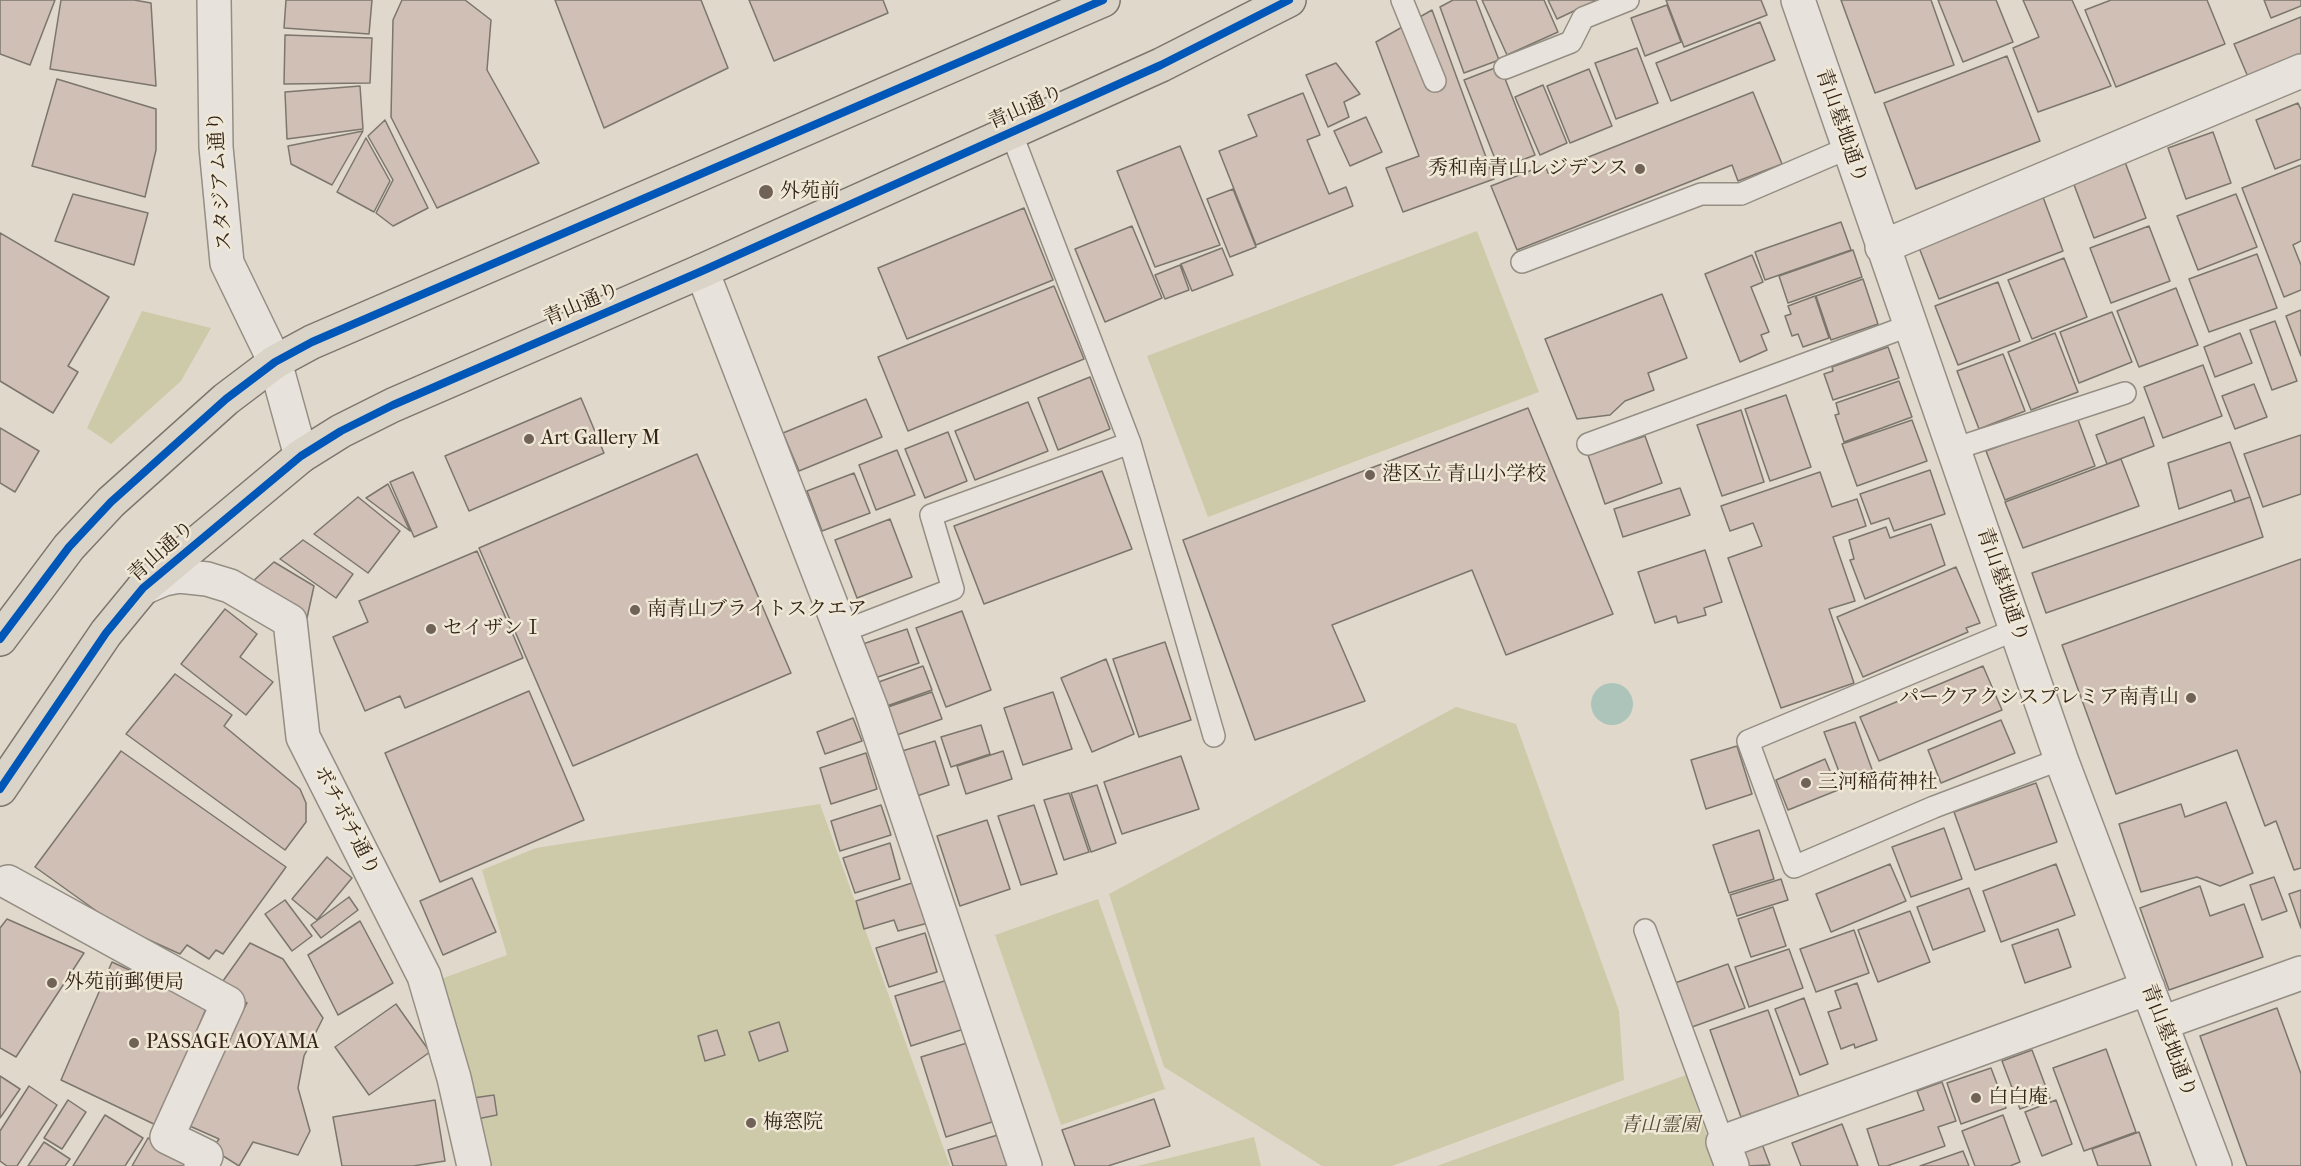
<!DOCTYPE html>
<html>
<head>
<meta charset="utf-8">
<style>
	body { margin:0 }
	canvas { display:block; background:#e0d8ca }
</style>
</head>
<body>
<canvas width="2301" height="1166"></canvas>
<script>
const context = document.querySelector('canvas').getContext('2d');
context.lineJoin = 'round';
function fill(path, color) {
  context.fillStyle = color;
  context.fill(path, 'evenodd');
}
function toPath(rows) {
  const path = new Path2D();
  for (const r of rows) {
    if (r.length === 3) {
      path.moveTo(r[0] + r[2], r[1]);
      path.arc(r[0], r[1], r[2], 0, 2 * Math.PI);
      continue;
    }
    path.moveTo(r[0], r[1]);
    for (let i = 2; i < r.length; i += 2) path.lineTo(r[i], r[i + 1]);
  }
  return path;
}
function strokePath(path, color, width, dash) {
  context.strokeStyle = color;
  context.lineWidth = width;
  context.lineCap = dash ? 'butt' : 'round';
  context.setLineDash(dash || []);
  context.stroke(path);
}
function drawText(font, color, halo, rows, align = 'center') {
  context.font = font + ' "IM FELL French Canon","Noto Serif JP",serif';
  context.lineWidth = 5;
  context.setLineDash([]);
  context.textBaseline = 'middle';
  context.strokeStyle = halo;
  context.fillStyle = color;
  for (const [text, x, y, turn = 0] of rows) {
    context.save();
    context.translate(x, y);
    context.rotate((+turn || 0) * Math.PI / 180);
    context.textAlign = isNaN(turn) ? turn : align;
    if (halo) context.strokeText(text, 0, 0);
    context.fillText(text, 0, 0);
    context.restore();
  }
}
fill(toPath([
	[1477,231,1539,392,1208,517,1147,356],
	[142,311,211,328,181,381,111,444,87,428],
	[1456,707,1516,724,1619,1011,1624,1080,1392,1166,1322,1166,1164,1067,1109,894],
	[820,804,950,1166,480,1166,435,981,507,955,482,870,536,848],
	[1098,899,1165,1089,1061,1125,995,935],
	[1686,1075,1717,1166,1437,1166],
	[1254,1137,1261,1166,1137,1166]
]), '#cdcaa9');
fill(toPath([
	[1612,704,21]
]), '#adc4bb');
const building = toPath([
	[0,0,55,0,30,65,0,54,0,0],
	[61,0,134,0,151,3,156,86,50,69,61,0],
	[286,0,372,0,369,34,284,28,286,0],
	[402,0,465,0,491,20,487,70,539,163,437,208,391,117,393,20,402,0],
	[555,0,701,0,728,68,604,128,555,0],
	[749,0,883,0,888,13,774,61,749,0],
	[1453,0,1476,0,1499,60,1464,73,1440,7,1453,0],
	[1482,0,1544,0,1558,32,1507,55,1482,0],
	[1548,0,1597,0,1557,19,1548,0],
	[1666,0,1761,0,1767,15,1684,47,1666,0],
	[1841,0,1931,0,1954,65,1875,93,1841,0],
	[1938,0,1996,0,2013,42,1963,62,1938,0],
	[2023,0,2072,0,2111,86,2038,112,2013,48,2039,37,2023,0],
	[2111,0,2207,0,2225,44,2116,87,2085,10,2111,0],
	[2264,0,2301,0,2301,6,2271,18,2264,0],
	[1667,5,1681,42,1645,56,1631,18,1667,5],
	[1432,10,1494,179,1403,212,1386,168,1419,156,1376,42,1432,10],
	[2301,17,2301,56,2248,77,2234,44,2301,17],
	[1760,22,1775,60,1671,101,1656,63,1760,22],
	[285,35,372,38,370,83,284,84,285,35],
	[1637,48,1658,103,1616,119,1595,63,1637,48],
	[2007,56,2040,141,1916,189,1884,103,2007,56],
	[1336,63,1360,94,1344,102,1349,117,1328,127,1306,75,1336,63],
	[1500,66,1535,155,1499,169,1464,80,1500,66],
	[1589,69,1612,126,1570,143,1547,86,1589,69],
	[57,79,156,109,156,150,145,197,32,166,57,79],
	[1543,85,1567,143,1540,155,1515,97,1543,85],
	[360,86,363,129,287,139,285,92,360,86],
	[1753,92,1782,164,1738,181,1732,165,1517,250,1491,186,1545,165,1548,173,1753,92],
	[1303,93,1320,135,1307,140,1329,194,1346,187,1353,206,1256,245,1219,151,1257,136,1248,115,1303,93],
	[2298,103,2301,110,2301,159,2275,169,2256,120,2298,103],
	[1366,117,1382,152,1350,166,1334,131,1366,117],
	[385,120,428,208,393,226,376,213,393,180,368,136,385,120],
	[363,131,332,185,291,164,288,146,363,131],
	[2213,132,2231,183,2186,199,2168,148,2213,132],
	[366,138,390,181,374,212,337,192,366,138],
	[1180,146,1220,245,1155,267,1117,171,1180,146],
	[2125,162,2146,218,2094,238,2073,182,2125,162],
	[2301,165,2301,241,2293,245,2301,265,2301,290,2284,297,2242,188,2301,165],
	[1233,189,1256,247,1230,257,1207,199,1233,189],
	[73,194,148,213,134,265,55,241,73,194],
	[2236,194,2257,247,2198,270,2177,216,2236,194],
	[2043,197,2063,251,1939,299,1918,245,2043,197],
	[1024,208,1053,280,907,339,878,268,1024,208],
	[1841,222,1851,250,1765,280,1755,252,1841,222],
	[1132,226,1162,298,1105,322,1075,249,1132,226],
	[2149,226,2170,281,2111,303,2090,248,2149,226],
	[0,233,109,297,68,366,78,372,53,413,0,381,0,233],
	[1222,248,1233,275,1192,291,1181,264,1222,248],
	[1853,250,1862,277,1788,303,1779,276,1853,250],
	[2257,254,2277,308,2209,332,2189,279,2257,254],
	[1752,255,1763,282,1751,287,1769,332,1761,335,1767,350,1740,362,1705,274,1752,255],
	[2064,258,2087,317,2032,339,2008,280,2064,258],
	[1180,265,1189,290,1165,299,1155,275,1180,265],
	[1863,279,1878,324,1831,340,1816,296,1863,279],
	[1998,282,2020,341,1958,365,1935,306,1998,282],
	[1054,286,1084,359,908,431,878,357,1054,286],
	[2176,288,2198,345,2139,367,2117,311,2176,288],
	[1662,294,1687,358,1648,373,1654,390,1625,401,1610,415,1577,419,1545,339,1662,294],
	[1815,296,1829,338,1803,347,1798,334,1792,336,1785,316,1791,314,1788,306,1815,296],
	[2301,310,2301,356,2286,316,2301,310],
	[2112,312,2132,362,2079,383,2060,332,2112,312],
	[2275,321,2297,381,2272,390,2250,330,2275,321],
	[2055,333,2078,392,2031,410,2008,352,2055,333],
	[2240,333,2252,363,2215,377,2204,347,2240,333],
	[1888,347,1899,378,1833,400,1824,374,1833,371,1832,367,1888,347],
	[2003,354,2025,411,1979,429,1957,371,2003,354],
	[2203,365,2222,416,2163,438,2144,387,2203,365],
	[1090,377,1110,429,1058,450,1038,398,1090,377],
	[1899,381,1912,417,1844,442,1835,415,1839,414,1836,403,1899,381],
	[2254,384,2267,417,2235,429,2222,396,2254,384],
	[1786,395,1811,467,1770,481,1745,409,1786,395],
	[581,398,604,453,469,511,445,456,581,398],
	[866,399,882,437,799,471,783,433,866,399],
	[1028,402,1048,451,975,480,955,431,1028,402],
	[1528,408,1613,614,1506,655,1472,570,1332,625,1365,701,1255,740,1183,540,1528,408],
	[1741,410,1764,482,1722,496,1697,425,1741,410],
	[2077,417,2095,466,2005,500,1986,451,2077,417],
	[2144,417,2154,446,2107,464,2096,435,2144,417],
	[1912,420,1927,461,1857,486,1842,444,1912,420],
	[0,428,39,451,15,492,0,483,0,428],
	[948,432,967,481,925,498,905,449,948,432],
	[2301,435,2301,494,2263,507,2244,454,2301,435],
	[1645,436,1662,483,1605,504,1588,455,1645,436],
	[2230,442,2250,497,2235,502,2231,490,2179,509,2168,463,2230,442],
	[897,450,915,495,876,510,859,465,897,450],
	[697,454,791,673,573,766,479,548,697,454],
	[2121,459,2139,506,2023,548,2005,502,2121,459],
	[1930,470,1945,514,1894,531,1889,518,1871,524,1860,494,1930,470],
	[1102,471,1132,549,984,604,954,526,1102,471],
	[413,472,437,527,414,537,390,482,413,472],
	[1820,472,1832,507,1857,499,1866,526,1833,537,1855,601,1829,609,1854,683,1781,708,1728,558,1762,546,1753,523,1730,531,1721,506,1820,472],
	[854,473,870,513,822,531,807,491,854,473],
	[388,484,410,531,366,498,388,484],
	[1680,488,1690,515,1623,537,1614,509,1680,488],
	[358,497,400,531,368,573,314,534,358,497],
	[2250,497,2263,537,2046,613,2032,573,2250,497],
	[890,519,912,577,857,598,835,540,890,519],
	[1931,524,1945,565,1865,599,1850,560,1854,559,1849,540,1886,527,1890,538,1931,524],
	[303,540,353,574,336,598,280,559,303,540],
	[1705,550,1722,602,1704,608,1706,615,1678,623,1676,616,1655,623,1638,572,1705,550],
	[477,551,523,658,405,708,400,696,365,711,333,637,368,622,359,601,477,551],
	[2301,559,2301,868,2294,870,2276,821,2265,826,2237,750,2116,794,2062,645,2301,559],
	[274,562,314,586,307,618,251,583,274,562],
	[1956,567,1980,623,1966,628,1968,632,1863,677,1837,617,1956,567],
	[225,609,257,634,240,657,273,682,246,715,181,664,225,609],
	[962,611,991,690,946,707,916,628,962,611],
	[907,629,919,663,872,679,860,645,907,629],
	[1165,642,1191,720,1139,737,1113,659,1165,642],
	[1106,659,1134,734,1092,752,1061,678,1106,659],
	[923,666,932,690,884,707,876,683,923,666],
	[1983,666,2002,710,1879,761,1860,717,1983,666],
	[175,674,232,715,224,726,300,789,306,803,306,822,285,850,126,734,175,674],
	[529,691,584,820,440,882,385,753,529,691],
	[932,692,942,719,894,736,885,708,932,692],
	[1053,692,1072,749,1023,765,1004,708,1053,692],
	[853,718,862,741,825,754,817,732,853,718],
	[2001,720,2015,753,1941,783,1928,750,2001,720],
	[1855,722,1874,775,1844,785,1824,732,1855,722],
	[981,725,990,754,951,767,941,737,981,725],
	[935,741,949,785,914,797,899,752,935,741],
	[1737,746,1752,794,1706,809,1691,760,1737,746],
	[121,751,286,867,223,954,216,950,209,959,187,945,180,954,116,925,35,867,121,751],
	[1003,751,1012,779,966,794,957,766,1003,751],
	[866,753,877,789,831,804,820,768,866,753],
	[1181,756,1199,809,1122,834,1104,782,1181,756],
	[1825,759,1838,790,1788,810,1776,780,1825,759],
	[2036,783,2057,842,1975,870,1954,812,2036,783],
	[1097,785,1116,843,1091,852,1071,793,1097,785],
	[1069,793,1089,852,1064,860,1044,800,1069,793],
	[2226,802,2253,873,2220,886,2197,877,2141,892,2119,824,2181,804,2185,817,2226,802],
	[881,805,891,835,840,851,831,821,881,805],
	[1034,805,1057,874,1021,885,998,816,1034,805],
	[987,820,1010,889,960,906,937,836,987,820],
	[1944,828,1962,879,1911,897,1892,847,1944,828],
	[1759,830,1774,879,1729,893,1713,845,1759,830],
	[890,843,900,879,855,893,843,858,890,843],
	[327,857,352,878,317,920,292,899,327,857],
	[1890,864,1906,901,1831,932,1816,894,1890,864],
	[2056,864,2075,915,2001,942,1983,891,2056,864],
	[2274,877,2287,911,2262,920,2250,885,2274,877],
	[472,878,496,932,443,955,420,901,472,878],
	[1781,879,1788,900,1737,916,1730,895,1781,879],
	[915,882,928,923,898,931,894,920,864,929,856,901,915,882],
	[2200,886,2210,916,2244,904,2263,957,2169,990,2140,908,2200,886],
	[1969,888,1985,931,1933,950,1917,907,1969,888],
	[2301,890,2301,928,2289,894,2301,890],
	[349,897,358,910,321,938,311,925,349,897],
	[285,900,312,936,292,951,265,914,285,900],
	[1773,907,1786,946,1751,957,1738,919,1773,907],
	[1910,911,1930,962,1878,982,1858,930,1910,911],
	[7,919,84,953,16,1057,0,1048,0,928,7,919],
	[360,921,393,983,338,1015,308,955,360,921],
	[2058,929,2071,967,2025,983,2012,945,2058,929],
	[1854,930,1869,973,1816,992,1800,949,1854,930],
	[925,933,937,972,889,987,876,948,925,933],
	[250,943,283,959,323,1018,304,1056,298,1088,310,1131,298,1155,253,1142,239,1166,212,1149,219,1139,183,1123,247,1003,218,988,250,943],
	[1789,949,1803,988,1749,1007,1735,967,1789,949],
	[112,962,207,1006,158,1126,61,1080,112,962],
	[1728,964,1745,1008,1692,1027,1675,983,1728,964],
	[951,979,967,1028,911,1046,895,996,951,979],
	[1857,983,1877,1040,1855,1048,1854,1044,1841,1049,1828,1012,1841,1008,1835,991,1857,983],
	[1804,998,1828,1064,1800,1075,1775,1009,1804,998],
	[396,1004,430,1052,369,1095,335,1047,396,1004],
	[2277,1008,2301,1074,2301,1166,2247,1166,2200,1036,2277,1008],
	[1768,1010,1799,1097,1741,1117,1710,1030,1768,1010],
	[779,1022,788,1051,759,1061,749,1032,779,1022],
	[717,1030,725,1055,705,1061,698,1036,717,1030],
	[967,1043,992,1122,946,1137,921,1057,967,1043],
	[2106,1049,2136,1132,2084,1151,2053,1068,2106,1049],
	[2032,1050,2050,1098,2020,1109,2002,1061,2032,1050],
	[1991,1068,2006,1108,1961,1124,1947,1083,1991,1068],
	[0,1076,20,1089,0,1118,0,1076],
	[1942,1082,1956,1121,1938,1127,1945,1146,1887,1166,1879,1166,1867,1129,1924,1110,1917,1091,1942,1082],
	[29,1086,57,1105,17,1166,7,1166,0,1161,0,1131,29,1086],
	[494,1095,497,1115,477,1119,473,1098,494,1095],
	[1154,1099,1170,1146,1108,1166,1075,1166,1062,1130,1154,1099],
	[68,1100,86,1112,62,1149,44,1138,68,1100],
	[435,1100,445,1161,413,1166,342,1166,333,1117,435,1100],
	[2056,1100,2072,1144,2042,1156,2025,1112,2056,1100],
	[105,1115,143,1138,125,1166,73,1166,105,1115],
	[2003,1115,2020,1162,2010,1166,1975,1166,1962,1131,2003,1115],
	[1842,1124,1858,1166,1801,1166,1792,1143,1842,1124],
	[2139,1132,2151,1166,2098,1166,2092,1149,2139,1132],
	[1001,1134,1011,1166,953,1166,948,1150,1001,1134],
	[148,1138,191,1163,189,1166,132,1166,148,1138],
	[44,1142,70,1159,65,1166,28,1166,44,1142],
	[1762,1144,1770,1165,1744,1166,1739,1153,1762,1144],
	[1963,1151,1969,1166,1920,1166,1963,1151]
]);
fill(building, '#cfbfb4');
strokePath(building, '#7c766d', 1.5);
const service = toPath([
	[1402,0,1435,81],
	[1505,68,1571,42,1583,18,1628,0],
	[1011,132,1130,443,1214,736],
	[1522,262,1701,194,1741,194,1848,148],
	[1588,444,1911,325],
	[1954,449,2125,393],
	[2017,629,1748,741,1794,867,1934,807,2061,759],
	[841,632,953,589,931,515,1130,443],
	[1645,930,1723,1142]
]);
const minor = toPath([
	[1798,0,2061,759,2215,1166],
	[1882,247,2301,71],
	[702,271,871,708,1025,1166],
	[143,588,164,579,179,576,207,579,230,586,290,621,303,737,424,976,454,1078,474,1166],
	[8,882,228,1003,167,1137,206,1156,201,1166],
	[2162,1023,2301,973],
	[1732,1166,1723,1142,2148,988]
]);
const tertiary = toPath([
	[214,0,216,147,227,263,275,362,301,456]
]);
const trunk = toPath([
	[0,639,69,547,111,502,226,399,275,362,312,342,1103,0],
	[0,789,106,633,143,588,301,456,341,431,393,405,702,271,1161,65,1289,0]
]);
strokePath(service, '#948e85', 24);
strokePath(minor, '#948e85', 36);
strokePath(tertiary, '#948e85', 36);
strokePath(trunk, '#7c766d', 36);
strokePath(service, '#e7e3dc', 21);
strokePath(minor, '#e7e3dc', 33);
strokePath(tertiary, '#e7e3dc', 33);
strokePath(trunk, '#dad3c7', 33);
strokePath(toPath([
	[0,639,69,547,111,502,226,399,275,362,312,342,1103,0],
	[0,789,106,633,143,588,301,456,341,431,393,405,702,271,1161,65,1289,0]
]), '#0057b8', 8);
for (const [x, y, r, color] of [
	[1640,169,6,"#706256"],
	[766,192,8,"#706256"],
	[529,439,6,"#706256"],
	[1370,475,6,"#706256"],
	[635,610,6,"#706256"],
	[431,629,6,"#706256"],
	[2191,698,6,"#706256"],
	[1806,783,6,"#706256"],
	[52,983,6,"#706256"],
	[134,1043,6,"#706256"],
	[1976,1098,6,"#706256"],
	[751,1123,6,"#706256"]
]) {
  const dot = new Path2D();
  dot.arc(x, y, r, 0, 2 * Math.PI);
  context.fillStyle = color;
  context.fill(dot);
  strokePath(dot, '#f0e8d7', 2);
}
drawText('20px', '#332318', '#f0e8d7', [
	["青山通り",1026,108,-24],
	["青山墓地通り",1841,126,71],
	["スタジアム通り",221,181,-94],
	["青山通り",582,305,-23],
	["青山通り",162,552,-42],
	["青山墓地通り",2002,585,71],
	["ボチボチ通り",346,821,63],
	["青山墓地通り",2168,1041,69]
]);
drawText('20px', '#332318', '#f0e8d7', [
	["秀和南青山レジデンス",1628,169,"right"],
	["外苑前",780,192],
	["Art Gallery M",541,439],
	["港区立 青山小学校",1382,475],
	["南青山ブライトスクエア",647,610],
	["セイザンⅠ",443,629],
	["パークアクシスプレミア南青山",2179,698,"right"],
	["三河稲荷神社",1818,783],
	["外苑前郵便局",64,983],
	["PASSAGE AOYAMA",146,1043],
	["白白庵",1988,1098],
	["梅窓院",763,1123]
], 'left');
drawText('italic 20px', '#564a36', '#f0e8d7', [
	["青山霊園",1660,1126]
]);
</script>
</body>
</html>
